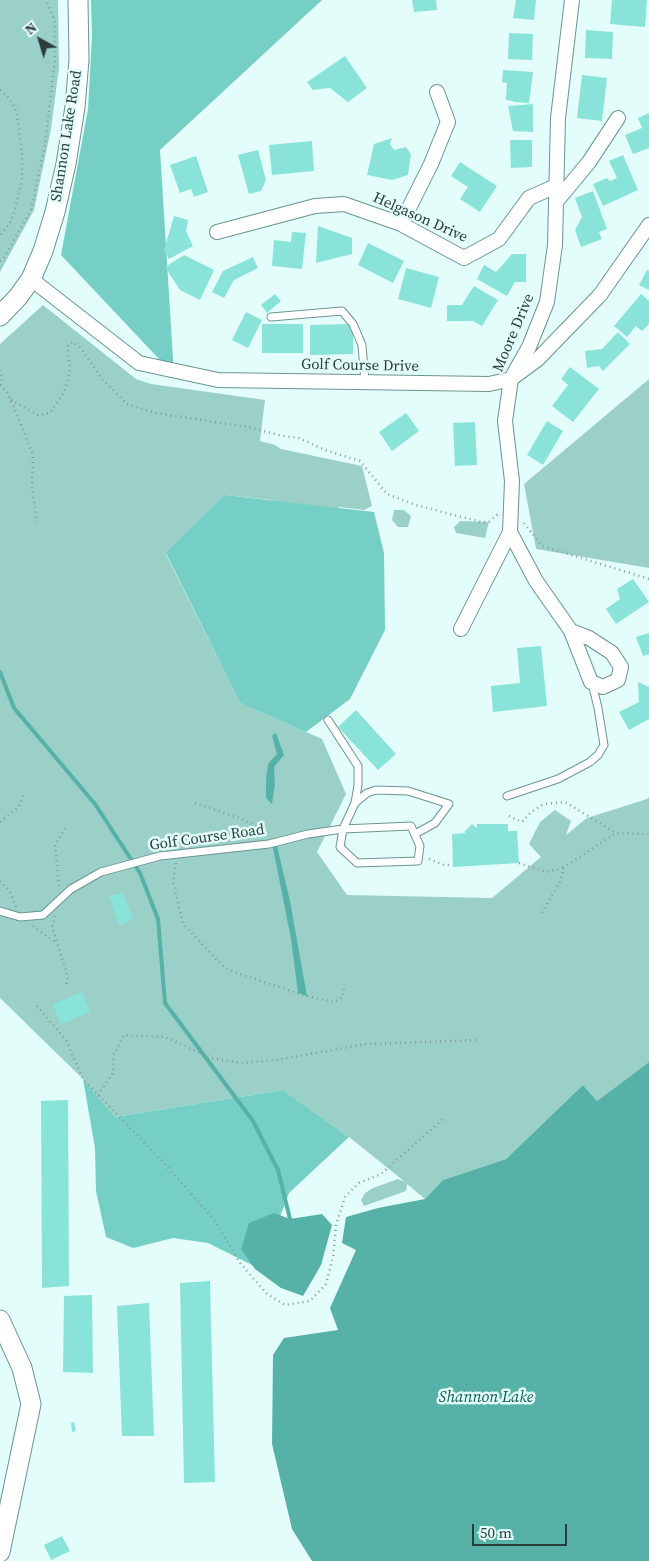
<!DOCTYPE html>
<html>
<head>
<meta charset="utf-8">
<style>
	body { margin:0 }
	#map { position:relative; width:649px; height:1561px; overflow:hidden; background:#e3fefa; font-family:"Source Serif 4",serif }
	canvas { display:block }
	.north { position:absolute; left:15px; top:15px; width:50px; height:50px; -webkit-text-stroke:4px #e3fefa; paint-order:stroke; rotate:321deg; font-size:14px; font-weight:700; line-height:20px; text-align:center; color:#2c3e3c }
	.north::after { content:''; display:block; margin:auto; width:18px; height:22px; background:#2c3e3c; clip-path:polygon(50% 0,100% 100%,50% 72%,0 100%) }
	.scale { position:absolute; left:472px; top:1524px; width:95px; height:22px; box-sizing:border-box; border:2px solid #2c3e3c; border-top:0; padding-left:6px; font-size:15px; line-height:18px; white-space:nowrap; color:#2c3e3c; -webkit-text-stroke:4px #e3fefa; paint-order:stroke }
</style>
</head>
<body>
<div id="map">
<canvas width="649" height="1561"></canvas>
<div class="north">N</div>
<div class="scale">50 m</div>
</div>
<script>
const context = document.querySelector('canvas').getContext('2d');
context.lineJoin = 'round';
function fill(path, color) {
  context.fillStyle = color;
  context.fill(path, 'evenodd');
}
function toPath(rows) {
  const path = new Path2D();
  for (const r of rows) {
    path.moveTo(r[0], r[1]);
    for (let i = 2; i < r.length; i += 2) path.lineTo(r[i], r[i + 1]);
  }
  return path;
}
function strokePath(path, color, width, dash) {
  context.strokeStyle = color;
  context.lineWidth = width;
  context.lineCap = dash ? 'butt' : 'round';
  context.setLineDash(dash || []);
  context.stroke(path);
}
function drawText(font, color, halo, rows, align = 'center') {
  context.font = font + ' "Source Serif 4",serif';
  context.lineWidth = 5;
  context.setLineDash([]);
  context.textBaseline = 'middle';
  context.strokeStyle = halo;
  context.fillStyle = color;
  for (const [text, x, y, turn = 0] of rows) {
    context.save();
    context.translate(x, y);
    context.rotate((+turn || 0) * Math.PI / 180);
    context.textAlign = isNaN(turn) ? turn : align;
    if (halo) context.strokeText(text, 0, 0);
    context.fillText(text, 0, 0);
    context.restore();
  }
}
fill(toPath([
	[0,0,58,0,59,68,51,129,34,210,0,272],
	[43,305,136,379,151,384,265,400,260,441,275,445,281,449,362,466,372,506,364,510,339,507,334,514,288,509,271,500,224,495,166,554,240,703,322,739,346,794,317,852,347,895,492,898,541,857,529,844,540,822,555,810,571,821,566,835,587,818,647,799,649,797,649,1062,597,1101,583,1085,506,1159,443,1180,425,1199,407,1184,406,1191,364,1206,361,1200,365,1193,373,1188,398,1179,405,1182,349,1137,283,1090,115,1117,83,1079,0,998,0,344],
	[649,379,649,568,536,549,524,484],
	[394,510,404,510,411,516,408,527,398,527,392,520],
	[460,521,489,522,485,538,456,533,454,527]
]), '#9bd0c9');
fill(toPath([
	[91,0,322,0,160,150,174,375,61,255,88,109,92,37],
	[224,495,374,512,384,553,385,630,350,699,306,732,240,703,166,553],
	[83,1079,115,1117,283,1090,349,1137,289,1193,260,1269,208,1243,173,1238,133,1248,106,1237,96,1191,95,1148]
]), '#75cfc5');
fill(toPath([
	[276,733,284,755,274,767,275,784,272,804,266,798,266,780,268,764,277,754,272,736],
	[276,842,290,901,307,996,298,993,291,939,272,843],
	[649,1062,649,1561,312,1561,292,1529,272,1444,273,1355,284,1338,338,1330,330,1308,356,1250,342,1243,346,1217,378,1208,425,1199,443,1180,506,1159,583,1085,597,1101],
	[274,1213,290,1219,322,1214,332,1225,321,1265,303,1296,281,1288,255,1269,241,1249,249,1223]
]), '#56b1a7');
strokePath(toPath([
	[0,672,14,708,95,804,140,873,158,919,165,1003,253,1121,278,1170,290,1219]
]), '#56b1a7', 4);
fill(toPath([
	[412,0,436,0,437,10,414,12],
	[516,0,536,0,534,20,513,18],
	[612,0,647,0,645,27,610,24],
	[586,30,613,32,612,59,585,58],
	[509,33,533,34,532,60,508,59],
	[345,56,367,88,348,102,330,88,313,90,307,82],
	[503,70,533,72,529,103,513,102,513,101,506,100,507,83,502,82],
	[582,75,607,78,602,121,577,118],
	[533,104,533,132,513,131,508,106],
	[649,113,649,148,633,154,625,135,642,128,638,118],
	[392,138,390,144,394,150,406,147,411,154,408,175,392,180,367,175,374,144],
	[510,140,532,140,532,167,511,168],
	[312,141,314,171,272,175,269,145],
	[258,150,266,180,261,191,249,194,238,155],
	[623,155,638,190,603,206,593,184,607,178,610,181,617,178,609,161],
	[196,156,208,192,194,197,191,189,180,193,170,165],
	[460,162,497,186,480,212,460,199,468,187,451,176],
	[593,191,607,229,599,232,602,239,581,247,575,230,582,217,575,198],
	[174,216,188,220,186,231,193,246,169,259,164,250],
	[318,226,352,238,352,254,316,263],
	[292,232,306,233,302,269,272,266,274,240,291,242],
	[368,243,404,261,393,283,358,265],
	[512,254,526,254,526,282,515,282,507,296,477,279,484,265,496,272],
	[184,255,214,270,200,300,180,290,165,267],
	[253,257,258,268,234,280,224,298,212,292,223,271],
	[406,268,439,277,431,308,398,299],
	[647,270,649,271,649,290,639,285],
	[474,286,498,300,482,326,473,321,447,321,447,305,462,305],
	[275,294,281,301,267,313,261,305],
	[641,294,649,301,649,324,642,331,636,326,627,337,614,326],
	[246,312,262,320,248,348,232,340],
	[262,324,303,324,303,353,262,353],
	[353,324,353,354,310,355,310,325],
	[618,332,630,344,603,371,599,366,587,368,585,351,602,349],
	[570,367,599,389,573,422,552,406,568,385,561,379],
	[406,413,419,431,392,451,379,432],
	[547,421,563,431,543,465,527,455],
	[475,422,477,465,455,466,453,423],
	[633,579,649,602,616,624,606,609,620,599,617,589],
	[649,633,649,654,643,656,636,637],
	[541,646,547,706,493,712,491,686,520,683,517,648],
	[638,682,649,687,649,719,629,730,619,712,639,702],
	[356,710,396,754,378,770,338,727],
	[472,824,477,828,477,824,508,824,508,831,517,831,519,863,453,867,452,834,466,833,464,832],
	[123,893,133,919,119,926,109,896],
	[82,992,90,1012,61,1024,53,1004],
	[68,1100,69,1286,42,1288,41,1101],
	[210,1281,215,1482,184,1483,180,1283],
	[92,1295,93,1373,63,1372,64,1296],
	[149,1303,154,1436,122,1436,117,1306],
	[74,1422,76,1431,72,1432,71,1423],
	[62,1536,70,1551,51,1560,44,1545]
]), '#89e3d9');
const service = toPath([
	[271,317,342,311,353,324,362,345,365,382],
	[507,796,558,779,590,762,598,755,604,745,598,708,592,683],
	[355,803,367,793,376,790,408,791,449,804,435,823,415,834],
	[0,911,20,917,43,915,71,889,101,872,160,856,269,844,308,834,343,829,411,826,420,846,418,861,357,863,340,847,343,829,355,803,358,785,358,766,328,720]
]);
const minor = toPath([
	[556,202,589,162,618,118],
	[401,224,431,164,448,122,437,92],
	[217,232,315,206,344,204,401,224,464,258,499,239,529,198,556,186],
	[31,279,139,363,218,380,489,384,511,379,538,359,600,295,649,225],
	[461,629,510,532],
	[571,631,589,638,612,653,621,667,618,680,603,687,591,682,571,631,536,581,510,532,512,481,505,421,511,379,529,347,547,302,555,245,558,118,572,0]
]);
const secondary = toPath([
	[0,316,18,297,31,279,43,251,55,212,66,164,75,107,79,60,78,0],
	[0,1320,22,1368,31,1404,0,1552]
]);
strokePath(service, '#6a9590', 9);
strokePath(minor, '#6a9590', 16);
strokePath(secondary, '#6a9590', 21);
strokePath(toPath([
	[0,90,9,98,17,112,22,155,22,181,14,213,9,225,0,235],
	[0,261,4,258,31,210,45,145,55,60,55,21,46,0],
	[0,370,2,378,1,385],
	[0,385,7,392,11,400,33,455,32,488,37,522],
	[11,400,38,415,50,413,64,392,70,372,68,345,73,342,81,348,102,379,127,404,155,413,248,427,282,436,299,438,325,450,360,461,387,494,416,505,481,522,489,522,498,514],
	[524,523,542,546,649,579],
	[195,803,237,817,260,828,264,836],
	[509,816,522,822,531,812,544,804,565,802,616,833],
	[0,822,18,808,24,794],
	[429,859,444,865,453,865],
	[176,863,173,882,183,924,225,968,243,975,303,995,334,1002,343,997,344,989],
	[519,863,546,872,563,868,561,880,540,916],
	[563,868,616,833,649,834],
	[0,881,10,892,16,907],
	[59,886,55,845,67,826],
	[55,916,52,927,68,977,66,985],
	[33,926,56,943],
	[37,1006,66,1040,83,1079,162,1161,215,1221,240,1263,267,1294,285,1305,310,1301,326,1284,333,1257,336,1225,345,1197,359,1183,381,1174,443,1119],
	[98,1095,113,1073,113,1056,124,1035,165,1037,212,1058,241,1063,276,1060,366,1044,476,1040]
]), '#849a97', 2.5, [1, 4]);
strokePath(service, '#fff', 7);
strokePath(minor, '#fff', 14);
strokePath(secondary, '#fff', 19);
drawText('15px', '#2c3e3c', '#e3fefa', [
	["Shannon Lake Road",67,136,-81],
	["Helgason Drive",420,218,24],
	["Moore Drive",514,333,-67],
	["Golf Course Drive",360,366,1],
	["Golf Course Road",207,838,-8]
]);
drawText('italic 16px', '#105d57', '#e3fefa', [
	["Shannon Lake",486,1398]
]);
</script>
</body>
</html>
